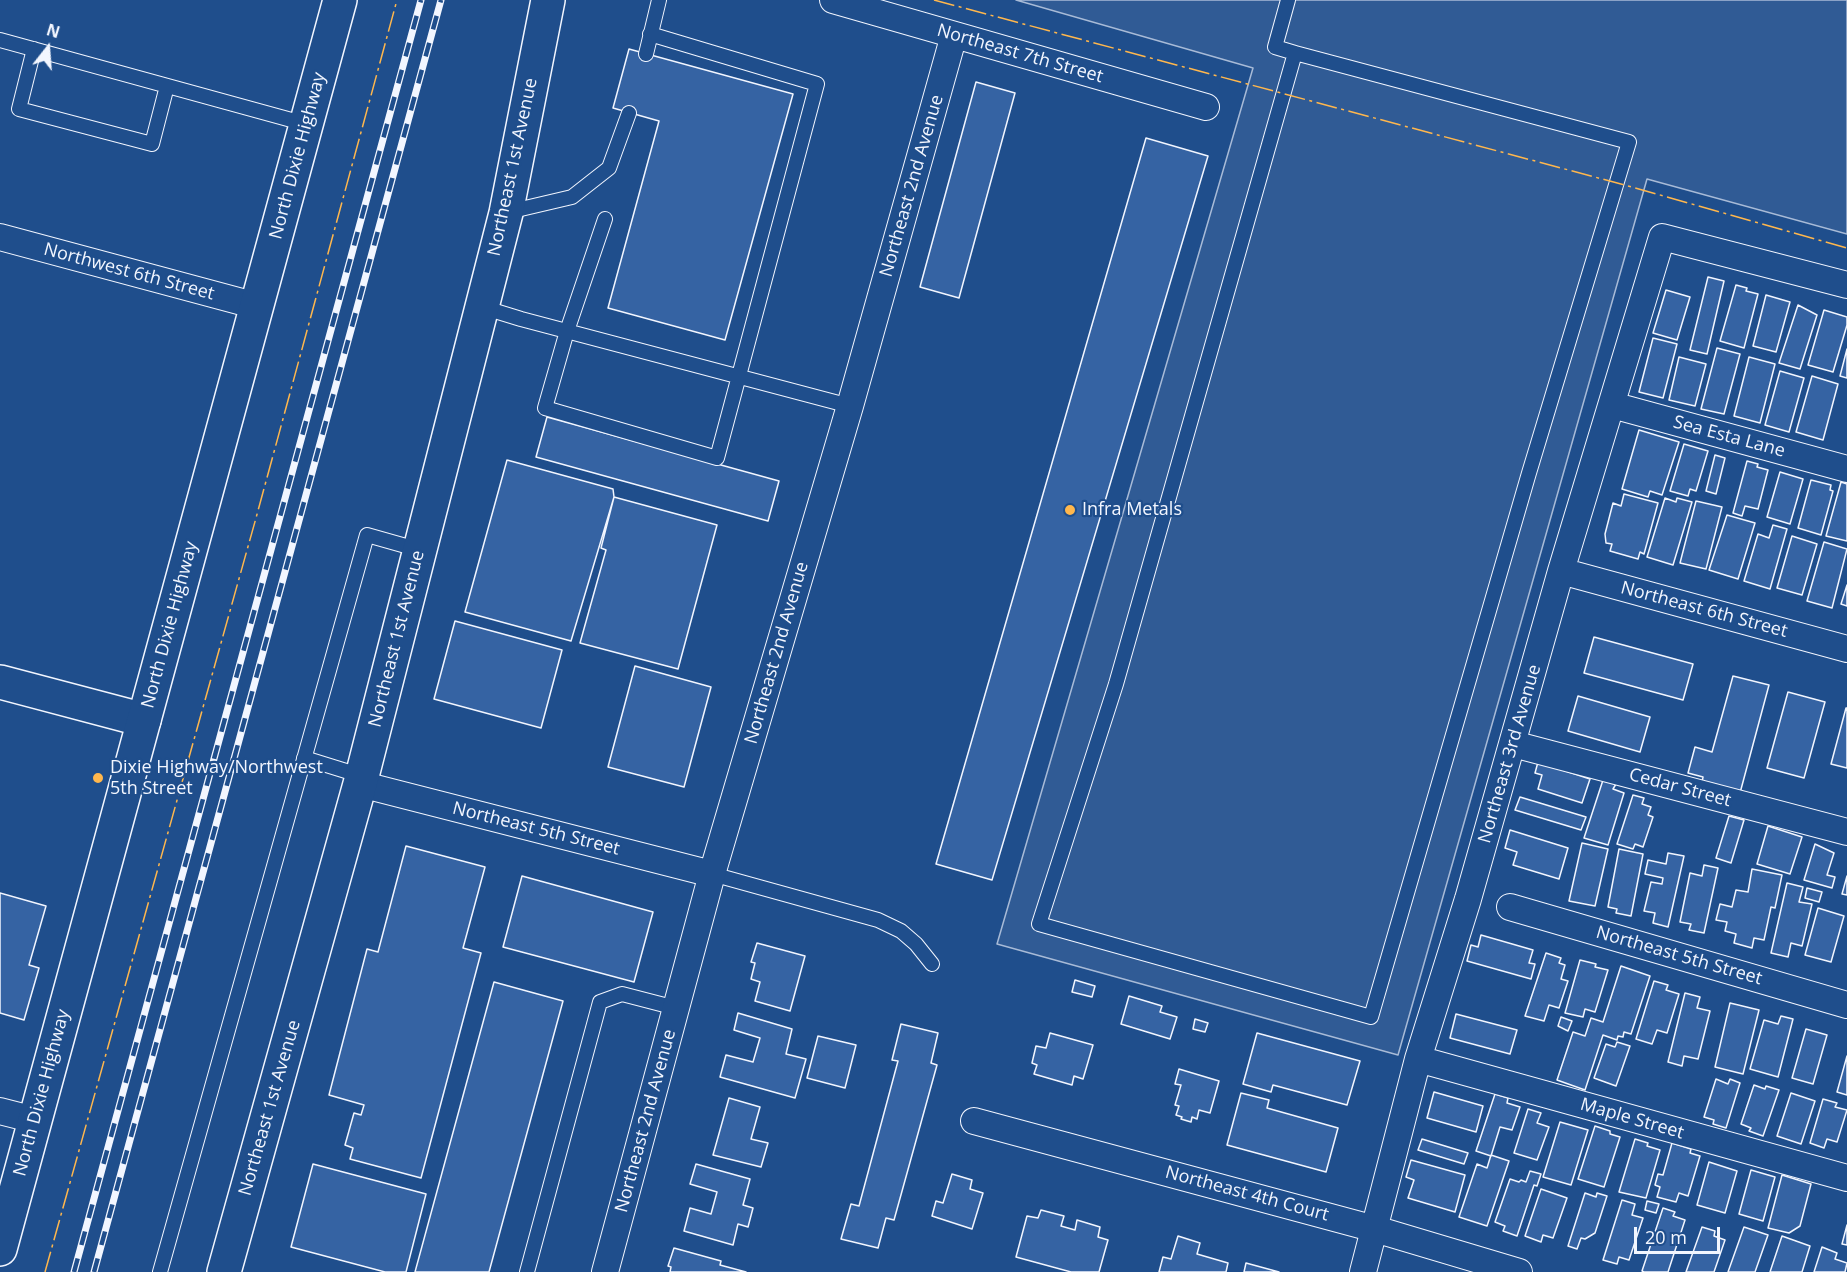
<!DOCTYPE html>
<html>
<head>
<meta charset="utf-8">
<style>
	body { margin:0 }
	#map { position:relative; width:1847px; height:1272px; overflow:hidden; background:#1f4e8c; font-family:"Open Sans",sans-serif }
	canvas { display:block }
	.north { position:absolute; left:18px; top:18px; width:60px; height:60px; -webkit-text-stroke:4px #1f4e8c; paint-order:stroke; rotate:17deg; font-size:16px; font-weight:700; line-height:24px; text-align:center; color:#f2f6ff }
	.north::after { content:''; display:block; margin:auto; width:21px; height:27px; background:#f2f6ff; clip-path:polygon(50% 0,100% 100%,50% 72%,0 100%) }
	.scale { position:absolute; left:1634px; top:1227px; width:86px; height:27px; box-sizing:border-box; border:3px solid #f2f6ff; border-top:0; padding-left:8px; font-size:18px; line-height:21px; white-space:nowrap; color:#f2f6ff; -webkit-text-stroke:4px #1f4e8c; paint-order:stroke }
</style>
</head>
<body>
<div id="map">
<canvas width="1847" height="1272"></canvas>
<div class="north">N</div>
<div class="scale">20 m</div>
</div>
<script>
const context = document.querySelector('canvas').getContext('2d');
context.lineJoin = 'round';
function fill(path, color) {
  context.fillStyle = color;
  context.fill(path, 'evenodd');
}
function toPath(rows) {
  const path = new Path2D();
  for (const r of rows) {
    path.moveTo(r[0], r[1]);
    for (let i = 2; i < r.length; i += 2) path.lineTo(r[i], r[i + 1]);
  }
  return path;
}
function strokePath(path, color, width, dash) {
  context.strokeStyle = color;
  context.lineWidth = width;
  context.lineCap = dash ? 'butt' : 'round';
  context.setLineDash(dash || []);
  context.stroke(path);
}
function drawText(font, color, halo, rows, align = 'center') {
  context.font = font + ' "Open Sans",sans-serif';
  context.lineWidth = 4.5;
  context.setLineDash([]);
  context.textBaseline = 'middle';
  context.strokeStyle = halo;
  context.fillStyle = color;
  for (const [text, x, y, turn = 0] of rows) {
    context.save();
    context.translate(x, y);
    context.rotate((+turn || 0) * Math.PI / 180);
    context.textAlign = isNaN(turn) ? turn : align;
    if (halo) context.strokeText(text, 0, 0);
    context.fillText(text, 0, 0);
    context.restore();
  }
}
const parking = toPath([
	[1016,0,1847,0,1847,234,1647,179,1398,1055,997,944,1253,68,1016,0]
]);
fill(parking, '#305b95');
strokePath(parking, '#a8bbd7', 1.5);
const building = toPath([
	[629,49,793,94,725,340,608,308,659,121,613,108,629,49],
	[976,82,1015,93,959,298,920,287,976,82],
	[1146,138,1208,156,992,880,936,864,1146,138],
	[1708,277,1724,281,1707,354,1690,350,1708,277],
	[1736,285,1747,288,1746,291,1758,294,1744,348,1720,341,1736,285],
	[1666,290,1690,297,1677,340,1653,333,1666,290],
	[1766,295,1790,302,1776,352,1753,346,1766,295],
	[1798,305,1817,315,1800,369,1779,363,1798,305],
	[1824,310,1847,317,1847,325,1833,372,1808,365,1824,310],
	[1653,338,1677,344,1663,398,1639,392,1653,338],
	[1717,348,1740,354,1724,414,1701,409,1717,348],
	[1847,349,1847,378,1840,376,1847,349],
	[1679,357,1706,364,1695,406,1669,400,1679,357],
	[1749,357,1775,364,1760,423,1734,416,1749,357],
	[1780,371,1804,378,1789,432,1765,425,1780,371],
	[1812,376,1838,384,1823,440,1796,432,1812,376],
	[547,417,779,481,768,521,536,457,547,417],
	[1639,430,1679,442,1662,495,1650,491,1648,497,1622,489,1639,430],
	[1684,444,1708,451,1696,491,1690,489,1688,496,1670,491,1684,444],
	[1715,455,1725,458,1716,494,1706,491,1715,455],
	[507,460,613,489,614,497,571,641,465,612,507,460],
	[1747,461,1758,464,1757,467,1768,470,1758,509,1745,506,1742,516,1733,513,1747,461],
	[1780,472,1803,479,1790,524,1767,517,1780,472],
	[1811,480,1831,485,1830,490,1833,491,1821,535,1798,528,1811,480],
	[1841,482,1847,484,1847,541,1826,536,1841,482],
	[1624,494,1658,503,1644,554,1640,552,1638,559,1610,551,1612,544,1606,543,1605,534,1613,503,1621,506,1624,494],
	[614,497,717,525,678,669,580,643,606,550,601,548,614,497],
	[1665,498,1676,502,1677,498,1692,502,1673,565,1647,557,1665,498],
	[1696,501,1722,507,1706,569,1680,563,1696,501],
	[1727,515,1755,523,1738,579,1709,570,1727,515],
	[1773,525,1787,529,1770,589,1744,581,1758,534,1769,538,1773,525],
	[1792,536,1817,544,1802,595,1777,588,1792,536],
	[1824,542,1847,549,1832,608,1807,601,1824,542],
	[1847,585,1847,606,1841,604,1847,585],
	[455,621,562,650,541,728,434,699,455,621],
	[1594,637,1693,664,1683,700,1584,673,1594,637],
	[635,666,711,687,684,787,608,767,635,666],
	[1733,676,1769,685,1740,793,1702,782,1703,777,1688,773,1695,747,1712,752,1733,676],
	[1788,692,1825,702,1804,778,1767,768,1788,692],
	[1578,696,1650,717,1640,752,1568,731,1578,696],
	[1846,708,1847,708,1847,768,1831,764,1846,708],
	[1538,762,1590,779,1582,803,1538,789,1542,775,1535,773,1538,762],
	[1603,780,1616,784,1613,789,1624,793,1608,845,1584,838,1603,780],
	[1633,795,1644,798,1642,804,1651,807,1648,815,1653,817,1643,847,1635,844,1633,849,1617,844,1633,795],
	[1520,797,1586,817,1581,830,1515,810,1520,797],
	[1729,816,1744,820,1731,863,1716,858,1729,816],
	[1768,826,1802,837,1790,874,1757,864,1768,826],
	[1510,830,1568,848,1559,879,1513,865,1517,852,1505,848,1510,830],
	[1582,843,1608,849,1595,906,1569,901,1582,843],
	[1815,844,1834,853,1827,875,1835,877,1832,888,1804,880,1815,844],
	[406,846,485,867,463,948,481,953,421,1178,350,1159,353,1148,345,1145,354,1113,361,1115,364,1105,329,1095,367,949,378,952,406,846],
	[1619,849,1643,854,1631,916,1616,913,1617,909,1608,907,1619,849],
	[1668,853,1684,856,1668,927,1653,923,1655,913,1644,911,1651,882,1662,884,1663,878,1645,874,1648,860,1666,864,1668,853],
	[1704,865,1718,868,1704,933,1689,930,1691,924,1680,922,1690,873,1702,876,1704,865],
	[1752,869,1782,875,1775,908,1771,907,1764,940,1754,938,1752,948,1734,943,1736,934,1725,931,1727,922,1716,920,1720,904,1732,907,1736,890,1748,892,1752,869],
	[522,876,653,912,634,982,503,947,522,876],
	[1847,876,1847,895,1842,894,1847,876],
	[1787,883,1803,887,1799,902,1812,904,1802,946,1791,943,1788,957,1771,953,1787,883],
	[1807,888,1822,892,1819,902,1805,898,1807,888],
	[0,893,46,906,29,965,39,968,24,1020,0,1013,0,893],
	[1818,908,1844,916,1831,962,1805,955,1818,908],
	[1481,935,1533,950,1529,963,1535,964,1531,979,1467,961,1471,945,1478,947,1481,935],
	[757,943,805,956,790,1011,755,1001,760,982,751,979,755,963,751,962,757,943],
	[1546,953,1561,958,1559,963,1565,965,1561,979,1568,981,1559,1008,1549,1005,1544,1021,1525,1016,1546,953],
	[1580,960,1596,964,1595,967,1608,970,1595,1012,1585,1009,1583,1017,1565,1013,1580,960],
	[1621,966,1650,976,1631,1034,1624,1032,1623,1037,1618,1036,1617,1040,1603,1035,1585,1090,1557,1080,1573,1032,1585,1036,1591,1018,1603,1022,1621,966],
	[1075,980,1095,986,1092,997,1072,992,1075,980],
	[1654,981,1668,985,1666,990,1679,994,1667,1033,1657,1030,1652,1044,1636,1039,1654,981],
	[494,982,563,1001,489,1272,415,1272,494,982],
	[1685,993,1700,997,1697,1008,1710,1011,1698,1059,1684,1056,1682,1066,1668,1062,1685,993],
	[1129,996,1162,1006,1160,1012,1177,1017,1170,1039,1121,1024,1129,996],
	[1730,1003,1759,1010,1743,1074,1715,1067,1730,1003],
	[738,1013,792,1029,786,1054,806,1059,795,1098,720,1077,726,1055,753,1062,760,1038,734,1030,738,1013],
	[1456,1014,1517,1030,1510,1054,1450,1038,1456,1014],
	[1781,1016,1793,1019,1778,1077,1750,1069,1764,1020,1778,1024,1781,1016],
	[1561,1017,1572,1021,1568,1031,1558,1026,1561,1017],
	[1195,1019,1208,1023,1205,1032,1193,1029,1195,1019],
	[901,1024,938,1033,931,1063,937,1065,894,1220,886,1218,878,1248,841,1239,851,1204,859,1206,898,1061,892,1060,901,1024],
	[1806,1029,1827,1035,1813,1084,1792,1078,1806,1029],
	[1050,1033,1093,1045,1083,1079,1074,1076,1072,1085,1034,1074,1037,1065,1032,1063,1036,1046,1046,1048,1050,1033],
	[1257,1033,1360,1061,1347,1105,1273,1085,1271,1092,1243,1084,1257,1033],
	[818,1036,856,1045,845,1088,807,1078,818,1036],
	[1617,1042,1630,1046,1616,1086,1594,1078,1606,1044,1615,1047,1617,1042],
	[1847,1056,1847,1095,1837,1092,1847,1056],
	[1179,1069,1219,1081,1210,1113,1199,1110,1197,1119,1192,1117,1191,1122,1181,1119,1182,1117,1176,1115,1179,1106,1175,1105,1181,1085,1175,1084,1179,1069],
	[1716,1079,1728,1084,1730,1079,1740,1083,1726,1128,1713,1124,1714,1120,1704,1117,1716,1079],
	[1754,1085,1765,1089,1766,1086,1779,1090,1763,1136,1749,1131,1751,1128,1741,1124,1754,1085],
	[1434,1092,1483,1106,1476,1132,1427,1118,1434,1092],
	[1241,1093,1269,1100,1267,1108,1338,1128,1326,1172,1227,1145,1241,1093],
	[1791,1093,1815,1101,1801,1144,1777,1136,1791,1093],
	[1495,1094,1508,1098,1507,1103,1520,1107,1512,1130,1500,1127,1491,1156,1476,1151,1495,1094],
	[729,1098,760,1107,751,1139,768,1143,761,1167,713,1155,729,1098],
	[1823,1099,1837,1103,1835,1107,1847,1110,1837,1142,1827,1139,1824,1148,1810,1143,1823,1099],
	[1528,1109,1541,1113,1537,1123,1549,1127,1537,1160,1514,1153,1528,1109],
	[1560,1122,1588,1130,1571,1185,1543,1177,1560,1122],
	[1595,1126,1610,1131,1610,1134,1620,1137,1604,1187,1578,1179,1595,1126],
	[1422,1139,1468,1153,1464,1164,1418,1150,1422,1139],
	[1635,1139,1648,1143,1647,1146,1660,1150,1646,1198,1619,1192,1635,1139],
	[1672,1143,1691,1149,1690,1153,1700,1156,1688,1196,1679,1193,1676,1202,1657,1197,1660,1187,1655,1185,1658,1174,1663,1175,1672,1143],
	[1491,1155,1509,1161,1487,1226,1459,1217,1477,1164,1487,1168,1491,1155],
	[1411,1160,1465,1175,1455,1212,1408,1198,1414,1180,1406,1177,1411,1160],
	[1709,1162,1737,1171,1725,1213,1697,1205,1709,1162],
	[313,1164,426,1194,406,1272,385,1272,291,1247,313,1164],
	[696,1164,750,1179,743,1205,753,1208,748,1227,738,1224,733,1245,684,1231,690,1208,711,1214,717,1192,690,1184,696,1164],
	[1751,1170,1775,1177,1763,1221,1739,1214,1751,1170],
	[1530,1171,1541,1174,1537,1186,1534,1185,1517,1236,1503,1231,1505,1226,1495,1222,1510,1179,1519,1182,1521,1180,1526,1182,1530,1171],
	[952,1174,972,1180,970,1189,983,1193,972,1229,932,1216,936,1201,943,1203,952,1174],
	[1782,1175,1811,1184,1800,1226,1789,1233,1768,1228,1782,1175],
	[1541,1189,1567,1198,1553,1238,1543,1235,1541,1242,1525,1236,1541,1189],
	[1585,1193,1596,1197,1597,1193,1607,1196,1595,1233,1585,1239,1581,1238,1577,1249,1568,1246,1585,1193],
	[1622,1200,1635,1204,1632,1215,1643,1218,1629,1260,1619,1257,1617,1264,1603,1260,1622,1200],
	[1647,1201,1659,1204,1656,1213,1645,1210,1647,1201],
	[1663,1208,1675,1212,1673,1216,1685,1220,1668,1272,1644,1272,1642,1271,1663,1208],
	[1041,1210,1064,1216,1061,1226,1075,1230,1077,1220,1100,1227,1098,1237,1108,1240,1099,1272,1071,1272,1016,1257,1027,1216,1038,1218,1041,1210],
	[1847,1225,1847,1245,1842,1244,1847,1225],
	[1702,1227,1715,1231,1714,1236,1725,1240,1714,1272,1686,1272,1702,1227],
	[1744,1227,1768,1235,1755,1272,1728,1272,1744,1227],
	[1178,1236,1200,1243,1197,1254,1228,1263,1226,1272,1159,1272,1163,1257,1171,1259,1178,1236],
	[1782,1236,1810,1246,1802,1272,1770,1272,1782,1236],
	[1822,1247,1837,1253,1835,1259,1847,1263,1845,1272,1814,1272,1822,1247],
	[674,1248,721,1261,720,1265,746,1272,670,1272,671,1267,668,1266,674,1248],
	[1246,1263,1279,1272,1244,1272,1246,1263]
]);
fill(building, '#3563a3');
strokePath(building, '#f2f6ff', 1.5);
const service = toPath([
	[1288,0,1275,47,1295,53],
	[0,40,306,124],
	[34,49,19,109,152,144,167,86],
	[1295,53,1629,142,1529,473,1371,1017,1039,924,1116,684,1295,53],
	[646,54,659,0],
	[508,212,572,197,609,168,629,113],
	[605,219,567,331,545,408,717,458,817,84,650,34],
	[482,307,521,319,850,406],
	[304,758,362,776],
	[712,874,878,920,901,931,916,944,932,964],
	[160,1272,367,535,420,550],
	[527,1272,600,1002,622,994,676,1008]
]);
const minor = toPath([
	[833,0,1206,107],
	[0,237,257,306],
	[1612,405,1847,469],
	[1561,571,1847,649],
	[1513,744,1847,832],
	[360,784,712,874],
	[1510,907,1847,1005],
	[1418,1059,1847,1178],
	[0,1111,35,1120],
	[974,1121,1375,1229,1519,1272],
	[605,1272,712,874,850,406,954,35],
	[1363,1272,1418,1059,1468,899,1561,571,1662,237,1847,285]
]);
const tertiary = toPath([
	[0,682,144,720]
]);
const primary = toPath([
	[0,1249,340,0],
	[224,1272,360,784,506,213,548,0]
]);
strokePath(service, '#f2f6ff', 16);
strokePath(minor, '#f2f6ff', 28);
strokePath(tertiary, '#f2f6ff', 36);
strokePath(primary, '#f2f6ff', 36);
strokePath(service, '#1f4e8c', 14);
strokePath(minor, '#1f4e8c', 26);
strokePath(tertiary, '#1f4e8c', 33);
strokePath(primary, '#1f4e8c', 33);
const rail = toPath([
	[74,1272,421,0],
	[94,1272,441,0]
]);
strokePath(rail, '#f2f6ff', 7);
strokePath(rail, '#1f4e8c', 4.5, [14]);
strokePath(toPath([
	[934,0,1632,187,1847,248],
	[45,1272,256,518,397,0]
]), '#ffb74d', 1.5, [21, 4.5, 3, 4.5]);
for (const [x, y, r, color] of [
	[1070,510,6,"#ffb74d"],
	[98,778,6,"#ffb74d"]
]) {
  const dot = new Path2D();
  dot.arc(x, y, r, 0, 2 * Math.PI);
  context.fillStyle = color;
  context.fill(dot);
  strokePath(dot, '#1f4e8c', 2);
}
drawText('18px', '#f2f6ff', '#1f4e8c', [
	["Northeast 7th Street",1020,54,16],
	["North Dixie Highway",298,156,-75],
	["Northeast 1st Avenue",513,167,-78],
	["Northeast 2nd Avenue",912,186,-74],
	["Northwest 6th Street",129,272,15],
	["Sea Esta Lane",1729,437,15],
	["Northeast 6th Street",1704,610,15],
	["North Dixie Highway",170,625,-75],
	["Northeast 1st Avenue",397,639,-76],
	["Northeast 2nd Avenue",777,653,-74],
	["Northeast 3rd Avenue",1510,754,-74],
	["Cedar Street",1680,788,15],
	["Northeast 5th Street",536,829,14],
	["Northeast 5th Street",1679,956,16],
	["North Dixie Highway",42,1093,-75],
	["Northeast 1st Avenue",270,1108,-74],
	["Maple Street",1632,1119,16],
	["Northeast 2nd Avenue",646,1121,-75],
	["Northeast 4th Court",1247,1194,15]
]);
drawText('18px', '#f2f6ff', '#1f4e8c', [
	["Infra Metals",1082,510],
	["Dixie Highway/Northwest",110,768],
	["5th Street",110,789]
], 'left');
</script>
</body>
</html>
